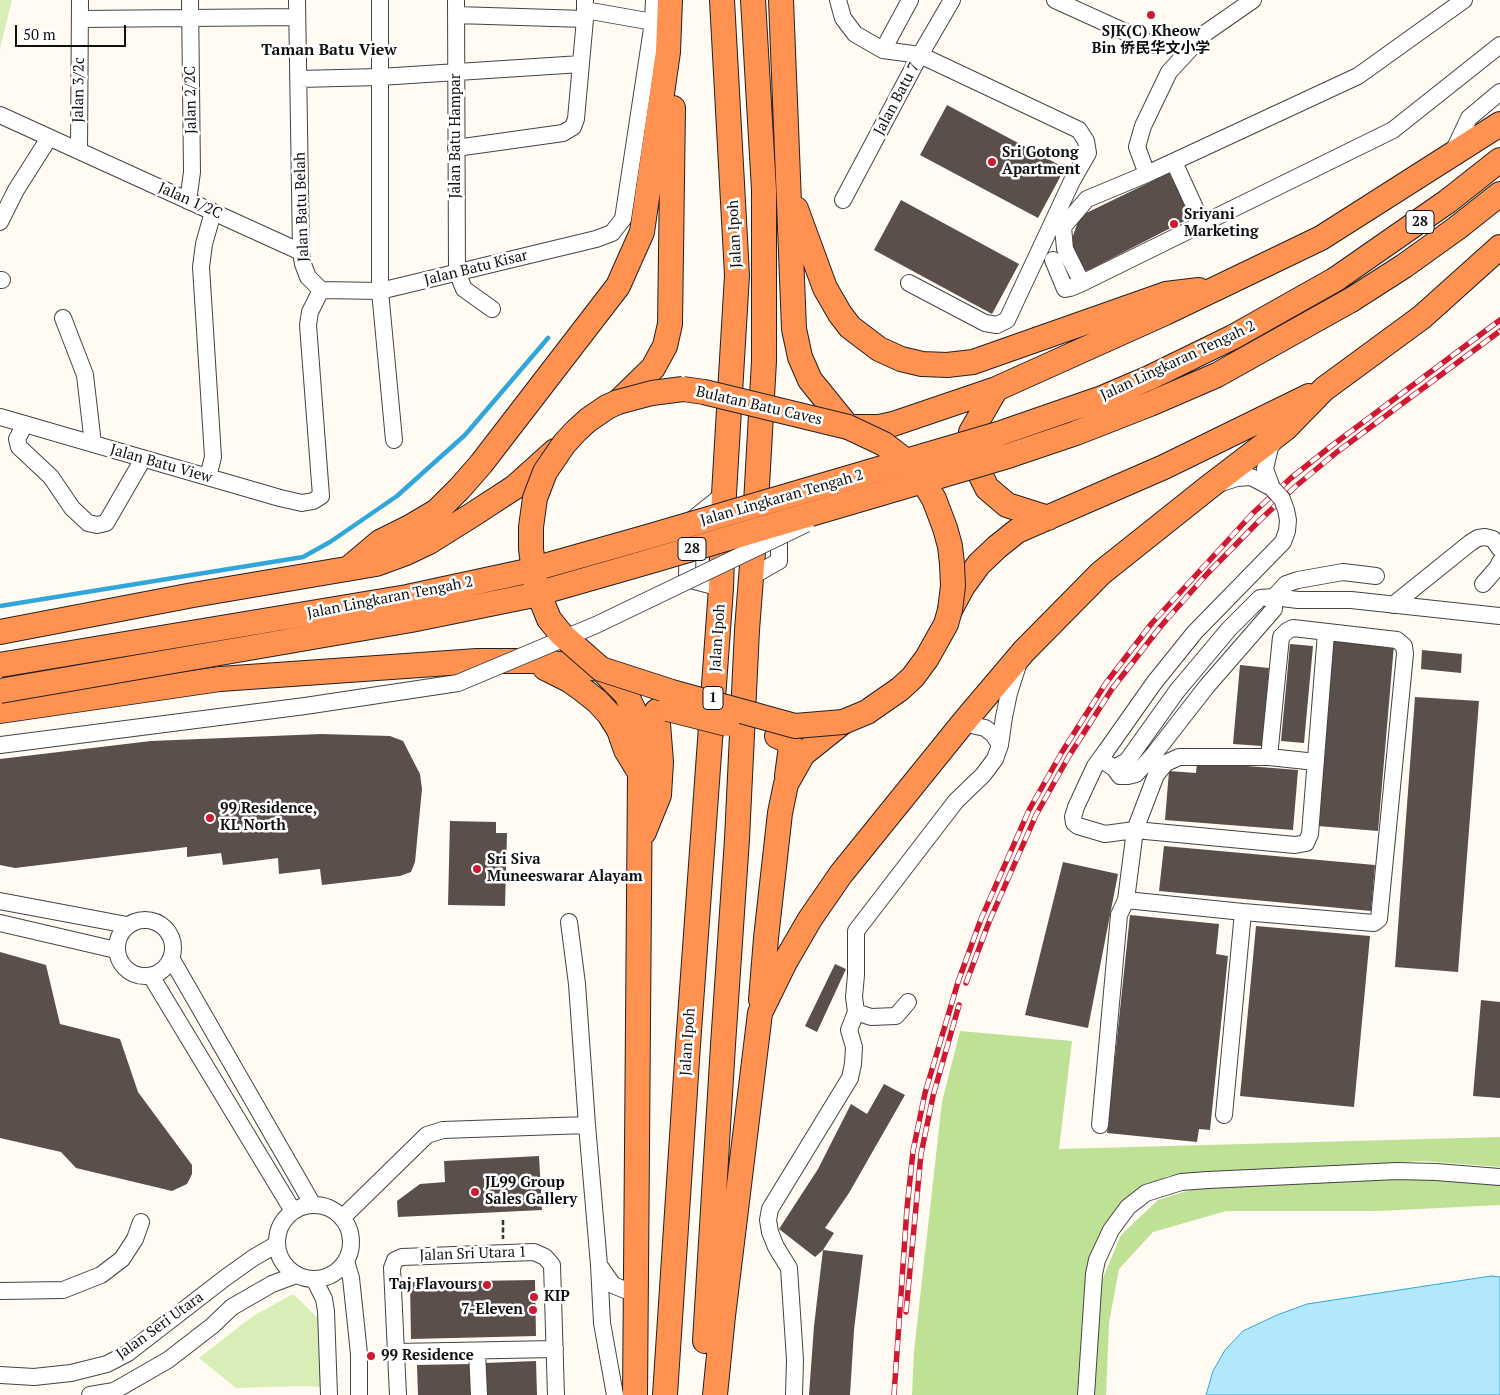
<!DOCTYPE html>
<html>
<head>
<meta charset="utf-8">
<style>
	body { margin:0 }
	#map { position:relative; width:1500px; height:1395px; overflow:hidden; background:#fffbf3; font-family:"PT Serif",serif }
	canvas { display:block }
	.scale { position:absolute; left:15px; top:25px; width:111px; height:22px; box-sizing:border-box; border:2px solid #101010; border-top:0; padding-left:6px; font-size:15px; line-height:18px; white-space:nowrap; color:#101010; -webkit-text-stroke:4px #fff; paint-order:stroke }
</style>
</head>
<body>
<div id="map">
<canvas width="1500" height="1395"></canvas>
<div class="scale">50 m</div>
</div>
<script>
const context = document.querySelector('canvas').getContext('2d');
context.lineJoin = 'round';
function fill(path, color) {
  context.fillStyle = color;
  context.fill(path, 'evenodd');
}
function toPath(rows) {
  const path = new Path2D();
  for (const r of rows) {
    if (r.length === 3) {
      path.moveTo(r[0] + r[2], r[1]);
      path.arc(r[0], r[1], r[2], 0, 2 * Math.PI);
      continue;
    }
    path.moveTo(r[0], r[1]);
    for (let i = 2; i < r.length; i += 2) path.lineTo(r[i], r[i + 1]);
  }
  return path;
}
function strokePath(path, color, width, dash) {
  context.strokeStyle = color;
  context.lineWidth = width;
  context.lineCap = dash ? 'butt' : 'round';
  context.setLineDash(dash || []);
  context.stroke(path);
}
function drawText(font, color, halo, rows, align = 'center') {
  context.font = font + ' "PT Serif","Noto Sans SC",serif';
  context.lineWidth = 5;
  context.setLineDash([]);
  context.textBaseline = 'middle';
  context.strokeStyle = halo;
  context.fillStyle = color;
  for (const [text, x, y, turn = 0] of rows) {
    context.save();
    context.translate(x, y);
    context.rotate((+turn || 0) * Math.PI / 180);
    context.textAlign = isNaN(turn) ? turn : align;
    if (halo) context.strokeText(text, 0, 0);
    context.fillText(text, 0, 0);
    context.restore();
  }
}
fill(toPath([
	[0,0,12,0,0,49],
	[293,1294,322,1322,323,1387,304,1386,236,1388,199,1358,253,1316]
]), '#d9eeb7');
fill(toPath([
	[960,1031,1072,1041,1059,1149,1500,1137,1500,1167,1422,1161,1167,1176,1116,1209,1088,1265,1077,1395,912,1395,914,1351,942,1102],
	[1421,1177,1500,1184,1500,1205,1379,1211,1226,1211,1153,1232,1119,1269,1109,1323,1106,1395,1094,1395,1099,1287,1121,1235,1158,1200,1197,1188]
]), '#bee195');
const water = toPath([
	[1491,1276,1500,1277,1500,1395,1206,1395,1213,1371,1225,1350,1243,1331,1277,1315,1307,1304,1491,1276]
]);
fill(water, '#b2e7fc');
strokePath(water, '#31a6da', 1);
strokePath(toPath([
	[0,606,303,557,330,542,397,496,465,435,548,338]
]), '#31a6da', 4.5);
fill(toPath([
	[947,105,1065,168,1038,218,920,155],
	[1169,173,1192,217,1087,271,1078,266,1070,244,1080,216],
	[901,200,1019,264,992,314,874,250],
	[1334,640,1394,645,1378,831,1318,826],
	[1290,644,1313,646,1304,743,1281,741],
	[1422,650,1462,654,1461,673,1421,669],
	[1240,665,1269,668,1262,746,1233,744],
	[1415,697,1479,701,1458,972,1395,967],
	[321,734,390,736,403,741,420,774,422,789,415,862,411,872,400,876,322,885,320,869,279,874,278,858,223,865,221,853,187,857,187,847,15,868,0,865,0,759,151,741],
	[1197,762,1298,770,1293,830,1165,820,1169,771,1196,773],
	[450,821,496,822,496,833,507,833,505,906,448,905],
	[1164,846,1375,865,1371,911,1159,891],
	[1063,862,1118,874,1088,1028,1025,1015],
	[1130,915,1219,924,1216,954,1228,956,1210,1130,1199,1129,1197,1142,1107,1133],
	[1256,926,1370,936,1354,1107,1240,1096],
	[0,952,46,965,60,1024,120,1039,138,1092,192,1165,192,1174,187,1184,172,1191,76,1168,61,1152,0,1138],
	[835,964,846,969,817,1032,805,1026],
	[1481,1000,1500,1002,1500,1098,1473,1096],
	[884,1084,905,1095,849,1193,825,1228,834,1233,823,1250,815,1257,779,1229,818,1169,851,1104,867,1114],
	[539,1156,542,1210,398,1217,397,1201,420,1184,445,1182,444,1161],
	[823,1250,863,1255,854,1330,850,1395,809,1395,814,1326],
	[535,1280,536,1336,411,1339,410,1282],
	[536,1361,537,1395,485,1395,485,1363],
	[470,1364,470,1395,418,1395,417,1365]
]), '#5a4f4b');
const minor = toPath([
	[297,0,301,252,303,264,308,277,321,290],
	[380,0,380,291,394,440],
	[456,0,457,272,464,289,492,309],
	[838,0,843,18,855,34,883,50,920,55,1079,130,1086,141,1088,153,1072,181,1007,320,997,325,985,323,909,283],
	[1055,0,1154,45],
	[456,15,585,19],
	[80,19,297,17],
	[653,22,654,0],
	[883,50,910,0],
	[298,79,380,77,581,64],
	[0,115,301,252],
	[456,148,563,133,573,127,576,119,585,19,585,0],
	[79,151,80,0],
	[1452,154,1469,118,1500,92],
	[1174,162,1202,223],
	[1147,174,1137,147,1143,126,1169,72,1204,34,1253,0],
	[843,200,920,55,952,0],
	[188,201,192,172,190,0],
	[0,222,16,190,49,138],
	[1053,260,1065,289,1070,288,1082,283,1393,130,1500,45],
	[0,280,2,280],
	[1082,283,1065,249,1063,227,1087,199,1147,174,1358,76,1464,0],
	[321,290,380,291,596,239,612,233,623,219,653,22,585,10],
	[63,318,85,375,93,444],
	[0,417,280,498,302,503,313,501,321,496,308,325,310,312,321,290],
	[25,424,17,439,19,447,51,477,72,508,88,523,97,525,106,523,143,459],
	[208,477,213,457,201,267,204,244,213,212],
	[1221,483,1237,478,1251,477,1272,488],
	[1272,488,1265,469,1270,447,1276,440],
	[1376,576,1343,572,1298,580,1286,584,1274,597,1298,600,1351,600,1500,616],
	[751,577,779,561,779,525],
	[1483,584,1497,568,1500,562],
	[721,588,687,579,688,523,724,494],
	[1393,605,1470,543,1478,538,1485,537,1493,539,1500,549],
	[1293,628,1397,640,1404,646,1405,654,1379,919,1374,923,1243,912,1126,900,1135,830,1156,775,1166,763,1179,757,1269,757,1281,637,1287,631,1293,628],
	[963,723,985,728,993,734,1000,745],
	[0,745,305,706,458,683],
	[1106,751,1095,766,1076,807,1073,817,1074,823,1078,826,1105,834,1135,830,1295,845,1306,843,1310,834,1326,633],
	[1269,757,1316,762],
	[1100,759,1114,768,1120,776,1128,776,1136,774,1154,754,1207,686,1274,609,1274,597,1260,598,1229,629,1177,691,1127,761,1114,768],
	[0,901,127,925],
	[145,948,28],
	[569,922,577,984,587,1125],
	[0,923,116,950],
	[171,958,313,1205],
	[151,976,293,1211],
	[908,1002,896,1016,871,1017,856,1012,854,997,856,975,856,931,956,801,983,775,995,759,1000,745,1004,717,1009,693,1018,665],
	[1224,1115,1243,912],
	[1100,1125,1119,915,1126,900],
	[314,1242,37],
	[342,1218,427,1135,443,1130,587,1125,599,1265],
	[346,1261,351,1278,356,1325,359,1354,359,1395],
	[314,1279,324,1299,326,1311,329,1395],
	[0,1291,63,1290,101,1275,122,1259,135,1239,141,1222],
	[477,1351,479,1395],
	[396,1352,555,1349],
	[0,1375,34,1377,71,1373,107,1364,128,1353,225,1278,253,1258,277,1244],
	[90,1395,114,1391,168,1360,212,1326,232,1307,272,1284,296,1275],
	[398,1395,392,1268,395,1260,402,1257,534,1252,545,1257,552,1265,556,1395],
	[615,1395,602,1323,599,1265,613,1285,625,1290,637,1280],
	[794,1395,795,1360,789,1268,776,1247,770,1232,768,1220,770,1209,850,1078,853,1064,854,1047,849,1030,856,1012],
	[1086,1395,1094,1274,1097,1260,1111,1230,1128,1207,1146,1193,1181,1182,1208,1180,1397,1171,1436,1172,1500,1177]
]);
const highway = toPath([
	[781,0,794,329,800,357,810,380,848,427,879,427,893,424,996,389,1165,313,1321,238,1500,124],
	[796,209,825,288,840,314,850,327,879,349,901,359,922,364,947,365,973,362,1166,294,1199,290],
	[1336,279,1448,201,1500,160],
	[1351,300,1404,266,1457,228,1500,194],
	[996,389,971,432,971,456,987,488,1007,505,1048,518],
	[618,402,653,368,665,346,670,324,673,108],
	[348,569,380,542,410,527,437,511,460,488,481,464,618,286,642,232,668,52,670,0],
	[950,610,963,586,979,564,997,547,1017,531,1164,467,1309,396],
	[0,632,193,595,376,564,406,553,429,542,472,515,515,487,555,451],
	[545,668,569,680,583,690,597,701,609,714,619,730,626,750,640,773],
	[0,711,220,679,477,661,533,661,601,669,626,694,636,715,644,746,640,773,635,1395],
	[777,736,788,741,791,746,787,776],
	[644,832,659,795,661,762,657,711,662,708,668,709],
	[761,1000,766,938,780,813,786,784,803,754,843,722],
	[705,1341,723,1045,737,839,747,630,754,539,764,361,764,190,753,0],
	[665,1395,688,1045,721,588,724,494,737,275,722,0],
	[715,1395,723,1316,760,1013,785,962,810,919,841,874,963,723,1024,651,1101,573,1209,487,1286,428,1324,389,1422,317,1500,247]
]);
strokePath(minor, '#434343', 18);
strokePath(highway, '#212121', 26);
strokePath(toPath([
	[503,1220,503,1239]
]), '#323232', 2.5, [5, 2.5]);
strokePath(minor, '#fff', 16);
strokePath(highway, '#ff9151', 24);
const rail = toPath([
	[966,983,989,922,1036,815,1069,756,1112,689,1161,626,1206,575,1259,521,1296,486,1337,452,1500,331],
	[906,1312,921,1154,933,1096,959,1005],
	[894,1395,907,1208,913,1151,925,1093,958,982,981,919,1029,810,1062,752,1106,683,1152,623,1253,513,1291,478,1330,447,1500,320]
]);
strokePath(rail, '#cf1932', 5.5);
strokePath(rail, '#fff', 4, [11]);
const minorBridge = toPath([
	[458,683,596,625,806,524],
	[1106,751,1154,683,1195,632,1283,542,1287,531,1288,520,1286,510,1282,499,1272,488]
]);
const highwayBridge = toPath([
	[683,389,704,392,848,427,884,444,915,468,934,499,945,528,950,546,952,564,953,586,950,610,946,624,927,658,913,677,900,689,867,712,843,722,795,726,672,692,601,669,561,634,549,619,536,587,531,549,531,527,535,498,545,472,564,444,576,431,588,420,607,407,618,402,652,393,683,389],
	[0,665,407,597,523,572,647,537,998,434,1102,398,1149,378,1233,337,1336,279],
	[0,691,411,620,529,596,651,561,1008,456,1076,433,1150,404,1217,375,1351,300],
	[668,709,727,724]
]);
strokePath(minorBridge, '#434343', 18, []);
strokePath(highwayBridge, '#212121', 26, []);
strokePath(minorBridge, '#fff', 16);
strokePath(highwayBridge, '#ff9151', 24);
for (const [x, y, r, color] of [
	[1151,15,5,"#cf1932"],
	[992,162,5,"#cf1932"],
	[1174,224,5,"#cf1932"],
	[210,818,5,"#cf1932"],
	[477,869,5,"#cf1932"],
	[475,1192,5,"#cf1932"],
	[487,1285,5,"#cf1932"],
	[534,1297,5,"#cf1932"],
	[533,1310,5,"#cf1932"],
	[371,1356,5,"#cf1932"]
]) {
  const dot = new Path2D();
  dot.arc(x, y, r, 0, 2 * Math.PI);
  context.fillStyle = color;
  context.fill(dot);
  strokePath(dot, '#fff', 2);
}
for (const [x, y, w] of [
	[1420,222,28],
	[692,549,28],
	[713,698,20]
]) {
  const box = new Path2D();
  box.roundRect(x - w / 2, y - 11.5, w, 23, 4);
  context.fillStyle = '#fff';
  context.fill(box);
  strokePath(box, '#101010', 1);
}
drawText('bold 14px', '#101010', null, [
	["28",1420,222],
	["28",692,549],
	["1",713,698]
]);
drawText('bold 15px', '#101010', '#fff', [
	["SJK(C) Kheow",1151,32,"center"],
	["Bin 侨民华文小学",1151,49,"center"],
	["Sri Gotong",1002,153],
	["Apartment",1002,170],
	["Sriyani",1184,215],
	["Marketing",1184,232],
	["99 Residence,",220,809],
	["KL North",220,826],
	["Sri Siva",487,860],
	["Muneeswarar Alayam",487,877],
	["JL99 Group",485,1183],
	["Sales Gallery",485,1200],
	["Taj Flavours",477,1285,"right"],
	["KIP",544,1297],
	["7-Eleven",523,1310,"right"],
	["99 Residence",381,1356]
], 'left');
drawText('15px', '#101010', '#fff', [
	["Jalan 3/2c",79,90,-89],
	["Jalan Batu 7",897,99,-62],
	["Jalan 2/2C",191,100,-91],
	["Jalan Batu Hampar",456,136,-90],
	["Jalan 1/2C",190,201,24],
	["Jalan Batu Belah",302,207,-92],
	["Jalan Ipoh",735,234,-93],
	["Jalan Batu Kisar",476,268,-14],
	["Jalan Lingkaran Tengah 2",1178,361,-25],
	["Bulatan Batu Caves",759,406,13],
	["Jalan Batu View",161,464,16],
	["Jalan Lingkaran Tengah 2",782,498,-16],
	["Jalan Lingkaran Tengah 2",390,598,-11],
	["Jalan Ipoh",718,638,-86],
	["Jalan Ipoh",688,1042,-86],
	["Jalan Sri Utara 1",473,1254,-2],
	["Jalan Seri Utara",160,1326,-36]
]);
drawText('bold 16px', '#101010', '#fff', [
	["Taman Batu View",329,50]
]);
</script>
</body>
</html>
